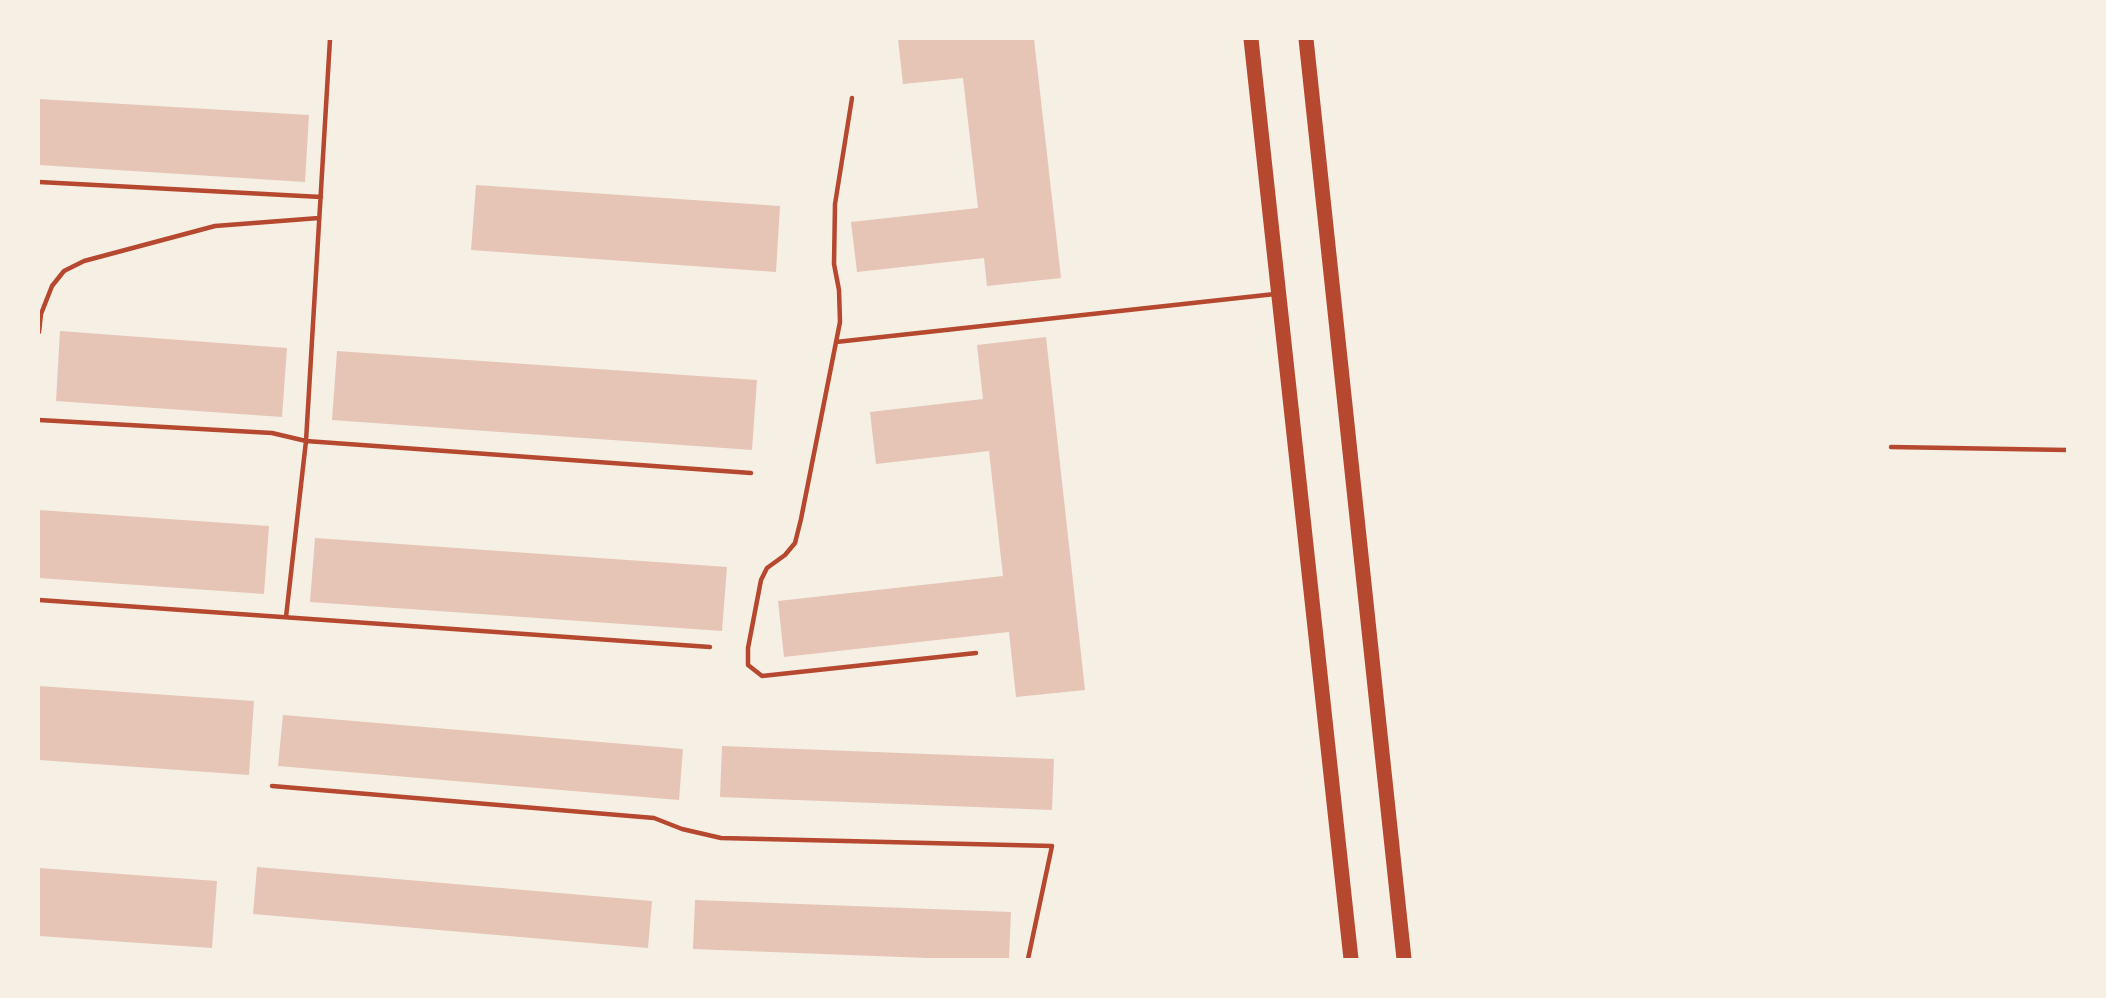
<!DOCTYPE html>
<html>
<head>
<meta charset="utf-8">
<style>
	body { margin:0 }
	#map { position:relative; width:2106px; height:998px; overflow:hidden; background:#f6efe4; font-family:Barlow,sans-serif }
	canvas { display:block }
	.frame { position:absolute; inset:0; border:40px solid #f6efe4; pointer-events:none }
</style>
</head>
<body>
<div id="map">
<canvas width="2106" height="998"></canvas>
<div class="frame"></div>
</div>
<script>
const context = document.querySelector('canvas').getContext('2d');
context.lineJoin = 'round';
function fill(path, color) {
  context.fillStyle = color;
  context.fill(path, 'evenodd');
}
function toPath(rows) {
  const path = new Path2D();
  for (const r of rows) {
    path.moveTo(r[0], r[1]);
    for (let i = 2; i < r.length; i += 2) path.lineTo(r[i], r[i + 1]);
  }
  return path;
}
function strokePath(path, color, width, dash) {
  context.strokeStyle = color;
  context.lineWidth = width;
  context.lineCap = dash ? 'butt' : 'round';
  context.setLineDash(dash || []);
  context.stroke(path);
}
fill(toPath([
	[898,39,1034,39,1061,278,987,286,984,258,857,272,851,222,978,208,963,78,903,84],
	[39,99,309,115,305,182,39,165],
	[476,185,780,206,776,272,471,250],
	[60,331,287,348,282,417,56,401],
	[1046,337,1085,690,1016,697,1009,632,784,657,778,601,1003,576,989,451,876,464,870,412,983,399,977,345],
	[337,351,757,380,752,450,332,420],
	[39,510,269,526,264,594,39,578],
	[315,538,727,567,722,631,310,602],
	[39,686,254,701,249,775,39,760],
	[283,715,683,749,679,800,278,766],
	[722,746,1054,759,1052,810,720,797],
	[257,867,652,901,648,948,253,914],
	[39,868,217,881,212,948,39,936],
	[695,900,1011,912,1009,959,953,959,693,949]
]), '#e6c5b7');
strokePath(toPath([
	[852,98,835,204,834,264,839,290,840,322,801,519,795,543,785,555,767,568,761,580,748,648,748,665,762,676,976,653],
	[39,182,321,197],
	[39,332,41,314,52,286,64,271,84,261,215,226,319,218],
	[836,342,1275,294],
	[39,420,272,433,306,441,751,473],
	[1891,447,2067,450],
	[39,600,710,647],
	[286,617,306,441,330,39],
	[272,786,654,818,682,829,721,838,1052,846,1028,959]
]), '#b5482f', 4.5);
strokePath(toPath([
	[1251,39,1351,959],
	[1306,39,1404,959]
]), '#b5482f', 15);
</script>
</body>
</html>
